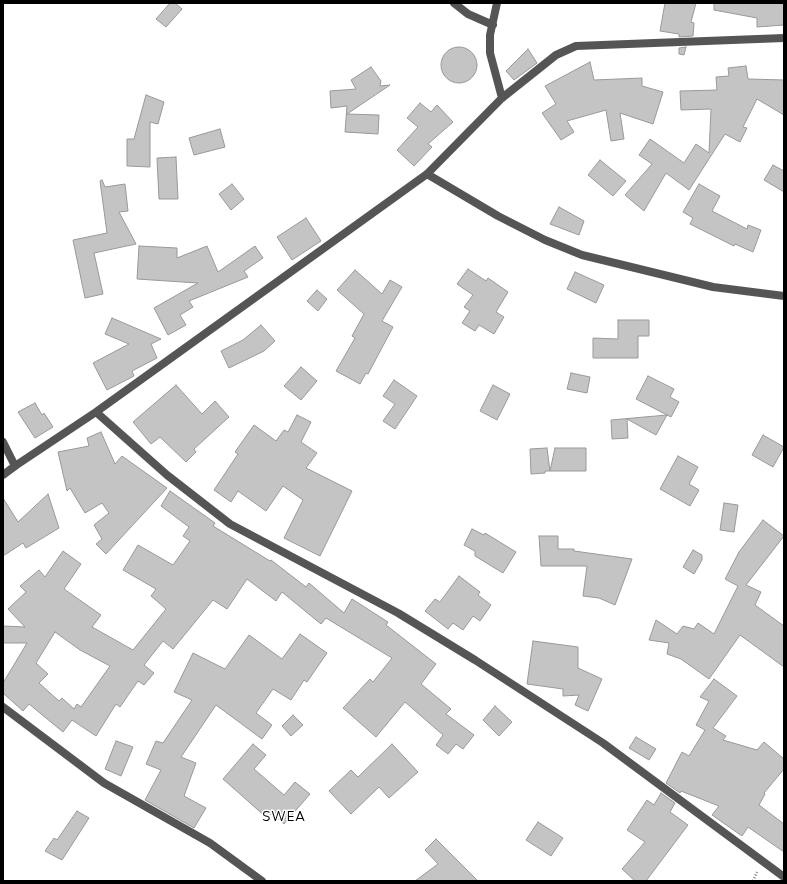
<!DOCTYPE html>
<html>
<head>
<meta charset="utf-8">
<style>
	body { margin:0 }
	#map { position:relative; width:787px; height:884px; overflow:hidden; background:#fff; font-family:Mulish,sans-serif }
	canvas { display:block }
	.frame { position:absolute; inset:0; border:4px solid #000; pointer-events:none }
</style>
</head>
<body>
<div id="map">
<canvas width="787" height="884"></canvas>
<div class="frame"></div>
</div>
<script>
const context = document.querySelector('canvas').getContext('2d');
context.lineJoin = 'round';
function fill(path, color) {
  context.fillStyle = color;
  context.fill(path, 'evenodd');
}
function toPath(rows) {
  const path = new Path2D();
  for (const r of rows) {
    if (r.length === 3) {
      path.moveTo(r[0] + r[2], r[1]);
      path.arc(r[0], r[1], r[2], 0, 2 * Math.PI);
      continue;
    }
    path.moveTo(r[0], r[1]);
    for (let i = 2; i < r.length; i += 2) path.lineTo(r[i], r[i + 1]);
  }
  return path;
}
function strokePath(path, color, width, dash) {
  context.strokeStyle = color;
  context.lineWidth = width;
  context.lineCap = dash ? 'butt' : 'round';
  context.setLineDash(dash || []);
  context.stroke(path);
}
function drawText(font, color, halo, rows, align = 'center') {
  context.font = font + ' Mulish,sans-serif';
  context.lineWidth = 3;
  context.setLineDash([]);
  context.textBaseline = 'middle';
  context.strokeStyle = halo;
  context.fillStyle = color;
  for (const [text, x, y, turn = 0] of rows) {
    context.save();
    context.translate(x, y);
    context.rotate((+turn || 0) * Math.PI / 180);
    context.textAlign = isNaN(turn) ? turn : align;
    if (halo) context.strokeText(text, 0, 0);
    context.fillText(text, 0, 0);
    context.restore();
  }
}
const building = toPath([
	[170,3,175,3,182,9,166,27,156,19,170,3],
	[665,3,696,3,691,22,694,23,693,36,679,37,679,34,660,31,665,3],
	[714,3,784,3,784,25,757,27,757,18,714,10,714,3],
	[459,65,18],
	[686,47,684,55,679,54,679,48,686,47],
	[528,49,537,63,514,80,506,71,528,49],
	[590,62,594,80,642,78,642,86,663,92,653,124,620,113,624,139,611,141,606,110,567,121,574,132,561,140,542,113,556,104,545,86,590,62],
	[746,66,748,79,784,80,784,115,757,99,743,127,747,128,740,142,725,134,689,190,666,173,644,211,625,195,652,164,639,155,650,139,684,163,696,144,709,153,711,109,681,110,680,91,717,90,716,77,729,76,728,68,746,66],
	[371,67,381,81,380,86,390,85,347,114,379,115,378,134,345,132,347,106,331,108,330,91,356,89,351,80,371,67],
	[146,95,164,102,158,124,150,122,150,167,127,166,127,139,134,139,146,95],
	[420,103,431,112,437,105,453,122,428,144,432,147,414,166,397,150,418,127,407,118,420,103],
	[220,129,225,147,194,155,189,138,220,129],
	[176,157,178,199,159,199,157,158,176,157],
	[600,160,626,181,613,196,588,175,600,160],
	[773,165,784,171,784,192,764,180,773,165],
	[102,180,105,187,125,184,128,211,119,212,136,244,94,253,103,294,85,298,73,240,107,233,100,181,102,180],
	[232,184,244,199,231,210,219,194,232,184],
	[699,184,720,196,712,211,747,229,748,225,761,230,753,252,735,244,734,246,690,224,693,218,683,212,699,184],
	[559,207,584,221,579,235,550,224,559,207],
	[306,218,321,241,292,260,277,237,306,218],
	[139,246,177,248,177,258,207,246,218,272,255,246,263,258,244,271,248,277,189,301,193,307,180,315,186,325,168,335,154,308,198,283,137,279,139,246],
	[468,269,486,281,488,278,508,292,496,312,504,317,494,334,479,325,475,331,462,323,470,311,464,307,473,295,457,284,468,269],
	[355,270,382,294,390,280,402,287,382,321,393,327,368,374,366,373,360,384,336,371,355,338,352,336,364,314,337,290,355,270],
	[575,272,604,285,596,303,567,289,575,272],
	[317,290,327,299,318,311,307,301,317,290],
	[112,318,161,339,151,344,157,358,132,371,134,376,107,390,93,363,129,344,105,334,112,318],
	[618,320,649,320,649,336,638,336,638,358,593,358,593,338,618,339,618,320],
	[261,325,275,341,264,351,229,368,221,351,243,340,261,325],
	[301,367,317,381,301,400,284,386,301,367],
	[571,373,590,377,587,393,567,389,571,373],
	[648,376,674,389,670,397,679,402,671,417,636,399,648,376],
	[394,380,417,396,395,429,383,421,395,404,383,396,394,380],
	[176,385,202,414,215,401,229,417,194,449,196,452,186,462,160,437,151,444,133,422,176,385],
	[493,385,510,394,497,420,480,411,493,385],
	[35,403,42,415,44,413,53,427,35,438,18,412,35,403],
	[297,415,311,422,301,442,317,453,306,468,352,491,320,556,284,538,303,500,283,486,266,511,238,491,231,502,214,490,238,454,235,452,254,425,276,441,284,430,288,432,297,415],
	[667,415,656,435,627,419,628,438,612,439,611,420,667,415],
	[101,432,115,464,122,456,167,488,106,554,96,544,102,539,94,525,109,513,102,503,85,513,70,488,67,491,58,452,89,446,87,438,101,432],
	[763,435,784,447,773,467,752,455,763,435],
	[547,448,550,471,545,471,545,473,531,474,530,449,547,448],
	[555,448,586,448,586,471,550,471,555,448],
	[678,456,698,467,689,484,699,490,690,506,660,489,678,456],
	[170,491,215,523,213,526,270,561,271,560,306,587,309,583,344,613,352,599,388,622,386,625,436,664,421,684,451,709,446,714,474,735,463,749,456,744,448,754,436,745,443,735,405,702,376,737,343,708,370,679,373,682,392,658,326,618,321,624,282,592,276,601,247,579,227,609,213,600,173,649,163,641,144,665,154,673,144,685,138,681,120,707,116,704,96,736,72,720,63,732,29,704,23,711,3,693,3,683,27,643,3,643,3,626,25,627,8,609,26,592,20,586,39,570,45,577,63,551,81,564,64,589,101,615,92,627,133,650,166,609,151,596,156,589,123,570,138,545,173,565,190,541,183,536,189,527,161,506,170,491],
	[55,632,80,650,110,666,81,707,77,704,74,709,62,698,59,701,39,683,48,674,36,663,55,632],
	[48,494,59,528,26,548,23,543,3,556,3,498,18,522,48,494],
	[724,503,738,505,734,532,720,530,724,503],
	[763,520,784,536,746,585,761,592,755,605,784,626,784,667,740,635,709,679,681,659,667,654,669,643,649,640,656,620,677,634,683,626,694,629,698,623,714,634,738,586,725,579,739,552,763,520],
	[472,529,484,535,485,533,516,552,503,573,475,556,475,551,464,545,472,529],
	[539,536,558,536,558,549,574,549,574,551,632,559,615,605,599,598,583,596,587,566,541,566,539,536],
	[693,550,702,555,702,560,694,574,683,567,693,550],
	[459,576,480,592,478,595,491,605,480,621,473,616,463,630,453,623,448,629,425,611,435,599,440,602,459,576],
	[300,634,327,653,307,682,304,680,291,700,273,689,256,713,272,725,262,739,216,705,181,757,196,763,184,796,206,808,194,828,145,800,161,770,146,764,156,741,163,743,192,700,174,692,193,653,225,669,249,635,282,659,300,634],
	[533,641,578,647,578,668,602,679,588,711,575,705,579,695,563,696,563,689,527,684,533,641],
	[714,679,737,696,713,728,726,736,723,740,757,750,764,742,784,759,784,769,764,793,765,794,759,805,784,824,784,852,748,827,742,836,712,815,719,806,681,791,680,793,666,783,682,752,689,756,705,730,696,725,709,701,700,697,714,679],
	[495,706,512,722,499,736,483,720,495,706],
	[293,715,303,725,291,736,282,726,293,715],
	[636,737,656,749,649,760,629,748,636,737],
	[116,741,133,747,121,776,105,769,116,741],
	[253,744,266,755,254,769,284,795,295,782,310,794,284,824,272,813,267,818,223,779,253,744],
	[392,744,418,772,389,798,379,787,351,814,329,791,351,770,358,777,392,744],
	[661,793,675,803,670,812,688,825,646,881,635,881,622,869,645,842,627,830,647,800,654,805,661,793],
	[77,811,89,818,62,860,45,851,54,838,57,840,77,811],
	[538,822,563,838,551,856,526,840,538,822],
	[436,839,478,881,415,881,438,864,425,850,436,839]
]);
fill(building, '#c4c4c4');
strokePath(building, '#999', 1);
strokePath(toPath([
	[753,881,757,872]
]), '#777', 2.5, [1, 2]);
strokePath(toPath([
	[454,3,468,14,493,25],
	[497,3,490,35,490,53,502,98],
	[427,174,498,216,545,240,582,255,713,287,784,296],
	[96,412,167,475,230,524,398,613,475,660,603,743,784,877],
	[15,466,96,412,427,174,502,98,556,55,576,46,784,38]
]), '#555', 8);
strokePath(toPath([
	[3,442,15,466,3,475],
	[3,707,104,783,210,843,262,881]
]), '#555', 8);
context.letterSpacing = '1px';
drawText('13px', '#000', '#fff', [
	["SWEA",284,817]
]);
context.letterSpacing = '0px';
</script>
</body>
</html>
